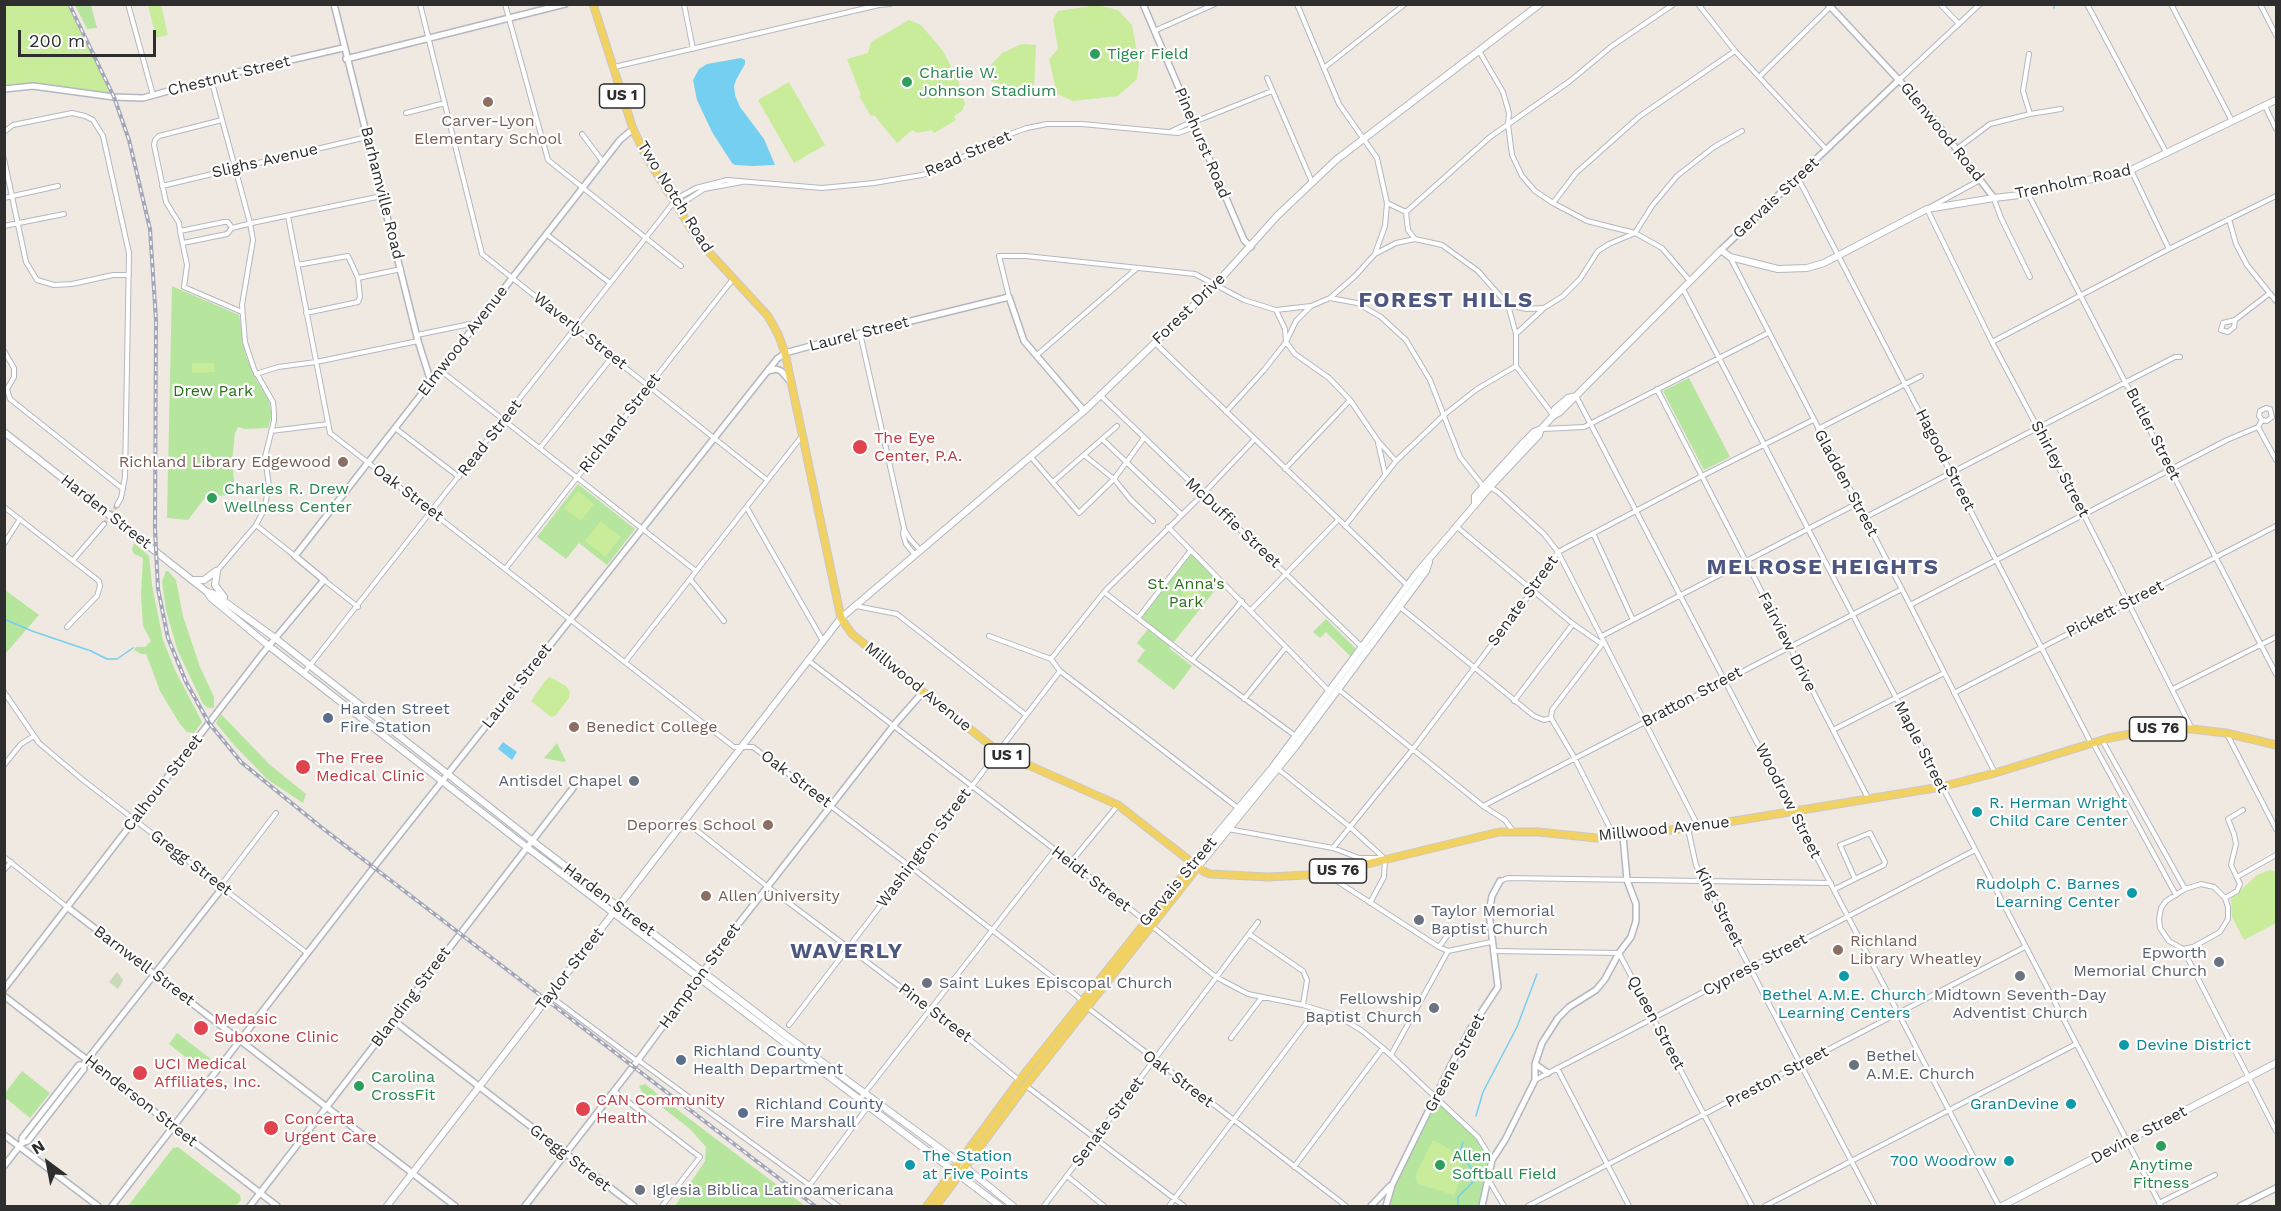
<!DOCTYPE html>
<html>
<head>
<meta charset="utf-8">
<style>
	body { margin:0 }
	#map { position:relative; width:2281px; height:1211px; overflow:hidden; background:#efe9e1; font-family:"Work Sans",sans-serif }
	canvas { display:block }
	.frame { position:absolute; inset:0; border:6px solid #2e2e2e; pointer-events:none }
	.north { position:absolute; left:18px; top:1133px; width:60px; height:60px; -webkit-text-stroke:4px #fff; paint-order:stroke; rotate:328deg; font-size:16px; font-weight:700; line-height:24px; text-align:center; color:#2e2e2e }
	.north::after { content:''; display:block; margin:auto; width:21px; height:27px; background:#2e2e2e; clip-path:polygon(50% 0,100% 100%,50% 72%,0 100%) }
	.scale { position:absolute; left:18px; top:30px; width:138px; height:27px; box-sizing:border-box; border:3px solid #2e2e2e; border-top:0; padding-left:8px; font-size:18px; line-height:21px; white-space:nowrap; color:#2e2e2e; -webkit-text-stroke:4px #fff; paint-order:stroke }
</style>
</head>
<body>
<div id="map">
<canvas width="2281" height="1211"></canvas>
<div class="frame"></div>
<div class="north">N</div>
<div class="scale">200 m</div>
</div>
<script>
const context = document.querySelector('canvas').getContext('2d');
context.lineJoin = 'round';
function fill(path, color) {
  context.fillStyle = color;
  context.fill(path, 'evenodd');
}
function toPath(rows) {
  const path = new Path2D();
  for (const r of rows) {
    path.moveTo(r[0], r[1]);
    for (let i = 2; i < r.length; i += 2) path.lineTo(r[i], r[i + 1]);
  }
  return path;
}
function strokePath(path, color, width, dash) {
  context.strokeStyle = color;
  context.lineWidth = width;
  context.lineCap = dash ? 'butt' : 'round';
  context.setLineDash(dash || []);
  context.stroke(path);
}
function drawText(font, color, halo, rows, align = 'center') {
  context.font = font + ' "Work Sans",sans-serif';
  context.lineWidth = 4.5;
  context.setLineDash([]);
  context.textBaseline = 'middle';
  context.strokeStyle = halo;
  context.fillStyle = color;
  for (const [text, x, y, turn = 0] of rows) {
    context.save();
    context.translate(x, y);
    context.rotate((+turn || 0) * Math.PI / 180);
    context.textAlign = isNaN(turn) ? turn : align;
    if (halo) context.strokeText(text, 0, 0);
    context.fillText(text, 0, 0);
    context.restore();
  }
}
fill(toPath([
	[75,5,91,5,97,28,87,29],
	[172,286,239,315,246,356,257,381,268,397,272,415,268,428,245,429,238,427,235,433,232,461,235,490,234,495,210,496,204,499,188,520,167,518],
	[1689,378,1730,457,1704,470,1663,391],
	[578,484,635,529,607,565,579,543,566,559,537,537],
	[134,543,149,556,152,585,163,640,175,670,202,722,194,733,187,732,180,724,160,691,146,654,141,654,134,650,136,647,145,647,151,641,143,626,141,594,143,558,134,554,132,550],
	[1191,553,1220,584,1169,648,1192,666,1174,690,1137,661,1145,650,1137,643,1151,625,1139,616],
	[166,571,168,571,176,580,183,616,200,667,214,697,214,708,208,708,203,704,177,649,166,610,162,582],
	[5,590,39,615,5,654],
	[1326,619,1356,649,1351,657,1326,632,1320,638,1313,632],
	[221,714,269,764,306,794,303,803,267,779,234,745,216,723],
	[557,743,566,761,564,762,544,758],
	[177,1033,211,1059,202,1070,169,1044],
	[22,1071,50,1093,30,1118,7,1099,5,1102,5,1093],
	[645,1084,683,1114,805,1206,675,1206,705,1161,706,1147,689,1128,642,1092,639,1086],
	[1436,1098,1478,1137,1492,1160,1482,1206,1386,1206,1392,1185],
	[178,1147,240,1195,241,1200,236,1206,128,1206,173,1148]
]), '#b6e59e');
fill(toPath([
	[117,972,123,980,118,989,109,982]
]), '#c8d9b8');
fill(toPath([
	[5,5,67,5,114,97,52,88,5,89],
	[148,5,161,5,168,35,156,38],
	[1097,5,1118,10,1132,25,1139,63,1137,79,1118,96,1073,101,1057,94,1049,59,1058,49,1053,19,1058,11],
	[909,20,921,25,943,51,958,80,965,104,962,111,954,116,956,120,934,133,932,130,917,133,912,130,897,143,874,115,871,116,859,96,861,95,847,59,868,53,871,42],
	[1022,44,1036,45,1034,88,1026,93,986,79,991,65,1002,53],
	[789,82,825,145,794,163,758,100],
	[192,363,214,363,214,372,192,373],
	[578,491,594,504,581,521,564,508],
	[601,521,621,537,605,557,585,541],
	[1189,584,1204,596,1197,605,1182,594],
	[550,677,566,686,570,692,569,698,556,715,551,717,531,701,545,681],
	[2270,870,2276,872,2276,923,2244,940,2232,917,2231,899,2257,875],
	[1433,1140,1450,1149,1459,1161,1461,1177,1454,1195,1418,1184,1415,1176]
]), '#c9ec9a');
fill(toPath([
	[741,58,745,60,745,64,736,80,734,86,735,95,740,107,764,139,775,165,753,166,735,165,732,163,712,132,697,100,693,80,699,69,707,64],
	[503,742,517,752,512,760,498,749]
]), '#75cff0');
strokePath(toPath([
	[2054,4,2054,8],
	[4,619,32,631,91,651,107,659,117,659,133,648],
	[1476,1116,1483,1092,1517,1027,1537,974],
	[1458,1206,1458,1197,1473,1182,1474,1178,1471,1168,1460,1152,1463,1142]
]), '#75cff0', 1.5);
strokePath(toPath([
	[104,524,117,505]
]), '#c8c4bd', 4, [4, 2]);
const minor = toPath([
	[128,4,153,95],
	[420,4,482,254,767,480],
	[505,4,548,160,681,266],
	[684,4,693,49],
	[1297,4,1339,104,1377,158,1387,203,1385,226,1375,254],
	[1698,4,1735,51,1826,149],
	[1940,4,1959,24],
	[2087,4,2167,154],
	[2171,4,2232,121],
	[2260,4,2276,35],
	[1154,31,1215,4],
	[1479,51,1503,92,1509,113,1508,124,1512,155,1522,176,1535,191,1553,203,1587,221,1635,233,1662,248,1690,281],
	[2029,54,2023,91,2030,114],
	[614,67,879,5,890,4],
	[1324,68,1405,4],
	[1759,77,1830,7],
	[1267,78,1312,182],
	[211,79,250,223,253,240,242,305,245,342,254,369,273,402,274,413,274,421,265,457,269,486,264,510,256,525,217,571],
	[1900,79,1980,4],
	[2265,106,2276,129],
	[406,113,445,103],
	[222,120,159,136,155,140,154,145,166,202,179,223,180,231,187,265,184,287,242,312],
	[1194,122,1272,91],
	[1172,131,1193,121],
	[4,132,13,125,72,113,85,116,93,120,103,136,129,253,125,477,121,498,117,505],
	[582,134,603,162],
	[1958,148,1990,124,2030,114,2061,109],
	[4,159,26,262,37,280,54,285,72,284,113,275,129,275],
	[2131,170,2169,249],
	[1798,178,2091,743],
	[1980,180,1927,209,1992,342,2084,515,2192,729],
	[162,186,367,137],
	[2028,194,2276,674],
	[4,198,58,186],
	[1994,199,2001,218,2030,277],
	[674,200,696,188,727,180,822,188,874,183,922,175,941,169,996,139,1027,128,1047,124,1082,124,1178,133,1195,127],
	[1387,203,1406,212],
	[1553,203,1576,173,1640,116,1735,51],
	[678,206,704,189,742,182],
	[1406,212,1490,137,1570,81,1612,46,1674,4],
	[1406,212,1408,230,1415,239,1442,245,1478,271,1508,305,1516,334,1516,366],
	[288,216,330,433,734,747,753,747,911,867,1077,996,1083,1003],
	[2229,219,2236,244,2247,265,2276,301],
	[4,226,64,214],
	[180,231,224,222,228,222,232,228],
	[546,234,610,283],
	[183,243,227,234,232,228,252,223,382,196],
	[1730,257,1910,605,1995,773],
	[297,265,348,256,358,278,360,297,358,302,306,313],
	[358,278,401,269],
	[1683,289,2161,1206],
	[1009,297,999,256,1026,256,1195,274,1244,300,1276,310,1311,306],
	[1330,298,1357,303,1381,317,1406,340,1430,380,1460,457,1483,486],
	[1508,305,1527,309,1543,308],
	[1276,310,1285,329,1286,342,1295,354,1329,378,1350,400,1378,441,1396,461],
	[2235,320,2234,327,2228,332,2221,330,2223,323,2235,320,2270,293],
	[860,333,904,528,903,534,906,544,915,555],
	[1516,334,1544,308,1563,296,1580,279,1598,251,1609,244,1635,233,1652,206,1677,176,1714,147,1742,131],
	[417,335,475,323],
	[1992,342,2169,249,2276,196],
	[1155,343,1407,585],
	[4,351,14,368,14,377,7,389,10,399,123,489],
	[1037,355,1136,269],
	[1516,366,1553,415],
	[440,370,696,571],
	[256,374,278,367,316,362,418,341],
	[1657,389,1868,798],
	[1100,395,1366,651],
	[1576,396,1999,1206],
	[1226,412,1264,370,1286,342,1296,321,1311,306,1330,298,1355,276,1375,254,1396,243,1415,239],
	[2258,427,2276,460],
	[395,428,459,477],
	[1542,429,1584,427,1768,333],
	[1818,429,1921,376],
	[271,431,328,424],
	[1144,438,1114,479,1131,500,1153,521],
	[1102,439,1181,514],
	[1378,443,1385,473],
	[540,448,612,357],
	[1031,457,1079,513,1114,479,1084,455],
	[1285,469,1350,400],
	[1053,482,1117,426],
	[1490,487,1498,492,1544,534,1558,552,1698,826],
	[4,507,99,581,100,586,97,596,67,627],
	[747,508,823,641],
	[1864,518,2126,382,2175,357,2180,357],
	[256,525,295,556],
	[1345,526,1396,461,1444,415,1477,389,1516,366],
	[1168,527,1329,691],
	[1457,527,1573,624,1602,644],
	[904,529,910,539,921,551],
	[1593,533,1633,620],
	[4,544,20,519],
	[73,560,104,524],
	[506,568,733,279],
	[690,579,724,621],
	[324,580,358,607],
	[1104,592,1192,660,1297,737],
	[1910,605,2227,440,2258,427,2262,420,2267,421,2272,417,2270,409,2266,408,2260,411,2259,416,2262,420],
	[856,606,897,614,1026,715],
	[1400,607,1534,716,1544,720,1551,718],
	[1251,610,1338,520],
	[1138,618,1191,550],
	[989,636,1051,659,1060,671,1238,808],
	[1602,636,1858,503],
	[1051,659,1105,591,1202,495,1254,440],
	[1192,660,1242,601],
	[809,661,1071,862,1216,977,1248,994,1303,1005,1338,1016,1361,1030,1383,1048,1478,1137,1492,1160],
	[625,662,802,436],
	[304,673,674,202],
	[1338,689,1483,806,1505,820,1513,831],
	[2173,689,2276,637],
	[4,692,39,743,83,780,307,953],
	[1954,693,2276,526],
	[1244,699,1286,647],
	[1514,701,1573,624],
	[1551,718,1574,757,1614,836],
	[1551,718,1552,710,1603,643],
	[1833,730,1944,673],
	[2227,734,2276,829],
	[2102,740,2185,889],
	[2093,743,2176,895],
	[4,765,21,744,34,736],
	[1278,769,1350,827,1385,859],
	[1483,806,1902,589],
	[685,821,768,887,964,1035,1019,1080],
	[1228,829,1333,848,1359,858,1379,858],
	[1688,829,1696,865,1875,1206],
	[1333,848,1413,749,1533,590,1558,552,1702,476,1813,420],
	[4,857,67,907],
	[1071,862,1118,805],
	[4,870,11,862],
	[1326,874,1439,947,1448,951,1491,942],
	[2237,877,2276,855],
	[1500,881,1508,878,1831,883],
	[2201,884,2214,887,2225,898,2228,907,2228,919,2220,932,2193,947,2183,949,2169,941,2160,928,2159,919,2161,908,2166,901,2185,889,2201,884],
	[221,885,276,813],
	[1834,890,1837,888,1855,879,1884,865,1885,862,1870,833,1840,845,1855,879],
	[2225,898,2237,891,2240,884,2231,865,2236,844,2234,834,2228,819,2243,810],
	[1370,903,1384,877,1385,859],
	[1249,934,1303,971,1307,980,1303,1005],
	[1439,947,1450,932],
	[2183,949,2276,1131],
	[1493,951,1619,953,1752,1206],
	[550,996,637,1061],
	[1088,1008,1346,1206],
	[789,1025,1060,671],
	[1231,1038,1262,997],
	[1391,1055,1448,951],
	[638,1060,838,1206],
	[1557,1068,1629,1206],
	[1535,1080,1975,850],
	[1025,1085,1184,1206],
	[614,1091,700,1157,662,1206],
	[860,1099,1055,850],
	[1294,1167,1383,1048],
	[1067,1176,1104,1206],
	[1488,1179,1504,1206],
	[809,1186,869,1105],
	[2159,1203,2215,1175],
	[1044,1206,1258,922],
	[1169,1206,1316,1010],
	[1528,1206,2025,947],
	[1765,1206,2076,1044]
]);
const tertiary = toPath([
	[334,4,418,341,431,382],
	[1143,4,1244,240,1251,247],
	[1828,4,1924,107,1994,198],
	[346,59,565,4],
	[4,89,33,86,114,97,143,98,234,73,343,48],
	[1721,250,1900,79],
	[768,371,776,369,781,371,789,380],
	[67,907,455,1206],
	[4,989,263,653,324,580,295,556,620,140,633,129],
	[4,996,277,1206],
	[393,1020,634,1206],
	[1535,1064,1548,1073],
	[4,1135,98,1206],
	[22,1143,28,1141,84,1069,83,1065],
	[4,1166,22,1143,22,1138,79,1065,83,1065,223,887],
	[112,1206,374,867,777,359,785,353,825,342,1009,297,1024,341,1084,411],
	[250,1206,573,788],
	[525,1206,638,1060,736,927,894,725,923,692],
	[1371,1206,1390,1186],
	[1386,1206,1392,1185,1451,1065,1471,1028,1498,987,1489,912,1492,896,1500,881],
	[1482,1206,1492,1160,1505,1140,1535,1080,1535,1064,1542,1043,1558,1018,1569,1007,1596,990,1605,979,1619,953,1631,937,1636,921,1636,904,1627,880,1623,836],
	[2240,1206,2276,1188]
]);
const secondary = toPath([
	[1553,415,1555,409,1568,398,1576,396],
	[4,432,207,592,211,598,269,646,520,842,1000,1206],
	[1475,505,1475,496,1523,443,1534,432,1541,429],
	[217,571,215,585,224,597],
	[194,580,204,580,216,571],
	[207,592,214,594,275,638,539,846,788,1037,964,1166,1013,1206],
	[1192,864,1272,768,1416,574,1490,487,1539,435,1541,429,1553,416,1560,412,1721,250,1730,257,1778,269,1807,268,1824,263,1927,209,1994,198,2028,194,2131,170,2276,100],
	[1197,868,1296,746,1426,571,1429,562],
	[387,1206,841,618,1084,411,1215,285,1278,215,1336,160,1540,4],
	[2002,1206,2276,1063]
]);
const primary = toPath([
	[593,4,633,129,646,156,692,230,708,251,768,316,778,334,785,353,841,618,847,627,852,634,923,692,999,752,1118,805,1203,871,1210,874,1268,877,1326,874,1499,832,1538,832,1597,838,1698,827,1941,787,1995,773,2109,738,2157,729,2192,729,2226,733,2276,745],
	[927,1206,1022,1077,1192,864],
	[936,1206,1022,1090,1197,868]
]);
strokePath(minor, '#b4b7c1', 6);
strokePath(tertiary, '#b4b7c1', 8);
strokePath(secondary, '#b4b7c1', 8);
strokePath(primary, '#c9c9c9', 9);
strokePath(minor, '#fff', 4);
strokePath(tertiary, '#fff', 5);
strokePath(secondary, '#fff', 6);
strokePath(primary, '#f2d163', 7);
const rail = toPath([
	[69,4,114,97,129,140,150,229,156,320,155,529,158,589,168,638,186,682,209,723,241,762,321,827,815,1206]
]);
strokePath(rail, '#a3a6b8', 4);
strokePath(rail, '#fff', 1.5, [4.5]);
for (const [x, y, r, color] of [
	[1095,54,6,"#2e9e5b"],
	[907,82,6,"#2e9e5b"],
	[488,102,6,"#8d6e63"],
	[860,447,8,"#e0444e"],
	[343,462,6,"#8d6e63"],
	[212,498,6,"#2e9e5b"],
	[328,718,6,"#5c6f8a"],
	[574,727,6,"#8d6e63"],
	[303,767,8,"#e0444e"],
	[634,781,6,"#6b7280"],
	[1977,812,6,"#0f9aa8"],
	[768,825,6,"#8d6e63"],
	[2132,893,6,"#0f9aa8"],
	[706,896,6,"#8d6e63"],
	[1419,920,6,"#6b7280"],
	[1838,950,6,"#8d6e63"],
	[2219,962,6,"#6b7280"],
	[1844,976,6,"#0f9aa8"],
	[2020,976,6,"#6b7280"],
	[927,983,6,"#6b7280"],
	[1434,1008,6,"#6b7280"],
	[201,1028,8,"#e0444e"],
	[2124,1045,6,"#0f9aa8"],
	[681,1060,6,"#5c6f8a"],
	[1854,1065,6,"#6b7280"],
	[140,1073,8,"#e0444e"],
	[359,1086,6,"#2e9e5b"],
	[2071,1104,6,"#0f9aa8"],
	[583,1109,8,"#e0444e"],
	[743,1113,6,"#5c6f8a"],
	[271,1128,8,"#e0444e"],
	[2161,1146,6,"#2e9e5b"],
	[2009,1161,6,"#0f9aa8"],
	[910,1165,6,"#0f9aa8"],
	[1440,1165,6,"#2e9e5b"],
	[640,1190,6,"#6b7280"]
]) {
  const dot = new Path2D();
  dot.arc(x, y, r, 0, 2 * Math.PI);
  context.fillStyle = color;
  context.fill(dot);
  strokePath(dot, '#fff', 2);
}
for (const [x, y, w] of [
	[622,96,45],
	[2158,729,57],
	[1007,756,45],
	[1338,871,57]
]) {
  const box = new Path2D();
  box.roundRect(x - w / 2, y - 12, w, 24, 4.5);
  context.fillStyle = '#fff';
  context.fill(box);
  strokePath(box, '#2e2e2e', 1.5);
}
drawText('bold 15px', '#2e2e2e', null, [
	["US 1",622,96],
	["US 76",2158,729],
	["US 1",1007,756],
	["US 76",1338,871]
]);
drawText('16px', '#27864d', '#fff', [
	["Tiger Field",1107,54],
	["Charlie W.",919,73],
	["Johnson Stadium",919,91],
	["Charles R. Drew",224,489],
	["Wellness Center",224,507],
	["Carolina",371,1077],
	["CrossFit",371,1095],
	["Allen",1452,1156],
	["Softball Field",1452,1174],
	["Anytime",2161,1165,"center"],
	["Fitness",2161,1183,"center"]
], 'left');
drawText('16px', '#2e2e2e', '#fff', [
	["Chestnut Street",229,76,-14],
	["Glenwood Road",1942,132,51],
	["Pinehurst Road",1202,143,67],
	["Read Street",968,154,-24],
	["Slighs Avenue",265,161,-13],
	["Trenholm Road",2073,182,-12],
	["Barhamville Road",382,193,76],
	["Two Notch Road",675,197,58],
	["Gervais Street",1776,198,-43],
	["Forest Drive",1189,309,-44],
	["Waverly Street",580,331,38],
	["Laurel Street",859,334,-14],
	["Elmwood Avenue",463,341,-52],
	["Richland Street",620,423,-52],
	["Butler Street",2153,434,63],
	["Read Street",490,438,-52],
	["Hagood Street",1945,460,63],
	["Shirley Street",2060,469,62],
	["Gladden Street",1846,483,62],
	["Oak Street",408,493,37],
	["Harden Street",106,512,38],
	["McDuffie Street",1233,523,43],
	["Senate Street",1523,601,-54],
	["Pickett Street",2115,609,-27],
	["Fairview Drive",1787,642,63],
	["Laurel Street",517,686,-52],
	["Millwood Avenue",918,687,39],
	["Bratton Street",1692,697,-28],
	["Maple Street",1921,747,63],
	["Oak Street",796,779,37],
	["Calhoun Street",163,783,-52],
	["Woodrow Street",1788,801,63],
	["Millwood Avenue",1664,829,-6],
	["Washington Street",924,848,-53],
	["Gregg Street",191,863,37],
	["Heidt Street",1091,879,38],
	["Gervais Street",1178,882,-50],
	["Harden Street",609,900,37],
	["King Street",1719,907,63],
	["Cypress Street",1755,965,-28],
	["Barnwell Street",144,966,37],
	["Taylor Street",570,969,-52],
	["Hampton Street",700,976,-54],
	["Blanding Street",411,997,-53],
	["Pine Street",935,1013,37],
	["Queen Street",1656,1023,62],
	["Greene Street",1455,1063,-62],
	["Preston Street",1777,1077,-28],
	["Oak Street",1178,1079,37],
	["Henderson Street",141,1101,38],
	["Senate Street",1108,1122,-53],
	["Devine Street",2139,1135,-28],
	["Gregg Street",570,1158,38]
]);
drawText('16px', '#785e54', '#fff', [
	["Carver-Lyon",488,121,"center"],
	["Elementary School",488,139,"center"],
	["Richland Library Edgewood",331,462,"right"],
	["Benedict College",586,727],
	["Deporres School",756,825,"right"],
	["Allen University",718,896],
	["Richland",1850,941],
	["Library Wheatley",1850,959]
], 'left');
drawText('16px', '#2c6e1b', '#fff', [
	["Drew Park",213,391],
	["St. Anna's",1186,584],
	["Park",1186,602]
]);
drawText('16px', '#be3a42', '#fff', [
	["The Eye",874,438],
	["Center, P.A.",874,456],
	["The Free",316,758],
	["Medical Clinic",316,776],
	["Medasic",214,1019],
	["Suboxone Clinic",214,1037],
	["UCI Medical",154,1064],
	["Affiliates, Inc.",154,1082],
	["CAN Community",596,1100],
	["Health",596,1118],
	["Concerta",284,1119],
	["Urgent Care",284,1137]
], 'left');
drawText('16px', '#4e5e75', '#fff', [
	["Harden Street",340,709],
	["Fire Station",340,727],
	["Richland County",693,1051],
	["Health Department",693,1069],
	["Richland County",755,1104],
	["Fire Marshall",755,1122]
], 'left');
drawText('16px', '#5b616d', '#fff', [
	["Antisdel Chapel",622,781,"right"],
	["Taylor Memorial",1431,911],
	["Baptist Church",1431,929],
	["Epworth",2207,953,"right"],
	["Memorial Church",2207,971,"right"],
	["Saint Lukes Episcopal Church",939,983],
	["Midtown Seventh-Day",2020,995,"center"],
	["Adventist Church",2020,1013,"center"],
	["Fellowship",1422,999,"right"],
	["Baptist Church",1422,1017,"right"],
	["Bethel",1866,1056],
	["A.M.E. Church",1866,1074],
	["Iglesia Biblica Latinoamericana",652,1190]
], 'left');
drawText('16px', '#0d838f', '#fff', [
	["R. Herman Wright",1989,803],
	["Child Care Center",1989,821],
	["Rudolph C. Barnes",2120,884,"right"],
	["Learning Center",2120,902,"right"],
	["Bethel A.M.E. Church",1844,995,"center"],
	["Learning Centers",1844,1013,"center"],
	["Devine District",2136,1045],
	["GranDevine",2059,1104,"right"],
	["The Station",922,1156],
	["at Five Points",922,1174],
	["700 Woodrow",1997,1161,"right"]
], 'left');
context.letterSpacing = '1.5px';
drawText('bold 22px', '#4d5680', '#fff', [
	["FOREST HILLS",1446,301],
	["MELROSE HEIGHTS",1823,568],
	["WAVERLY",847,952]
]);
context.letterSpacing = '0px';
</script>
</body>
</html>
